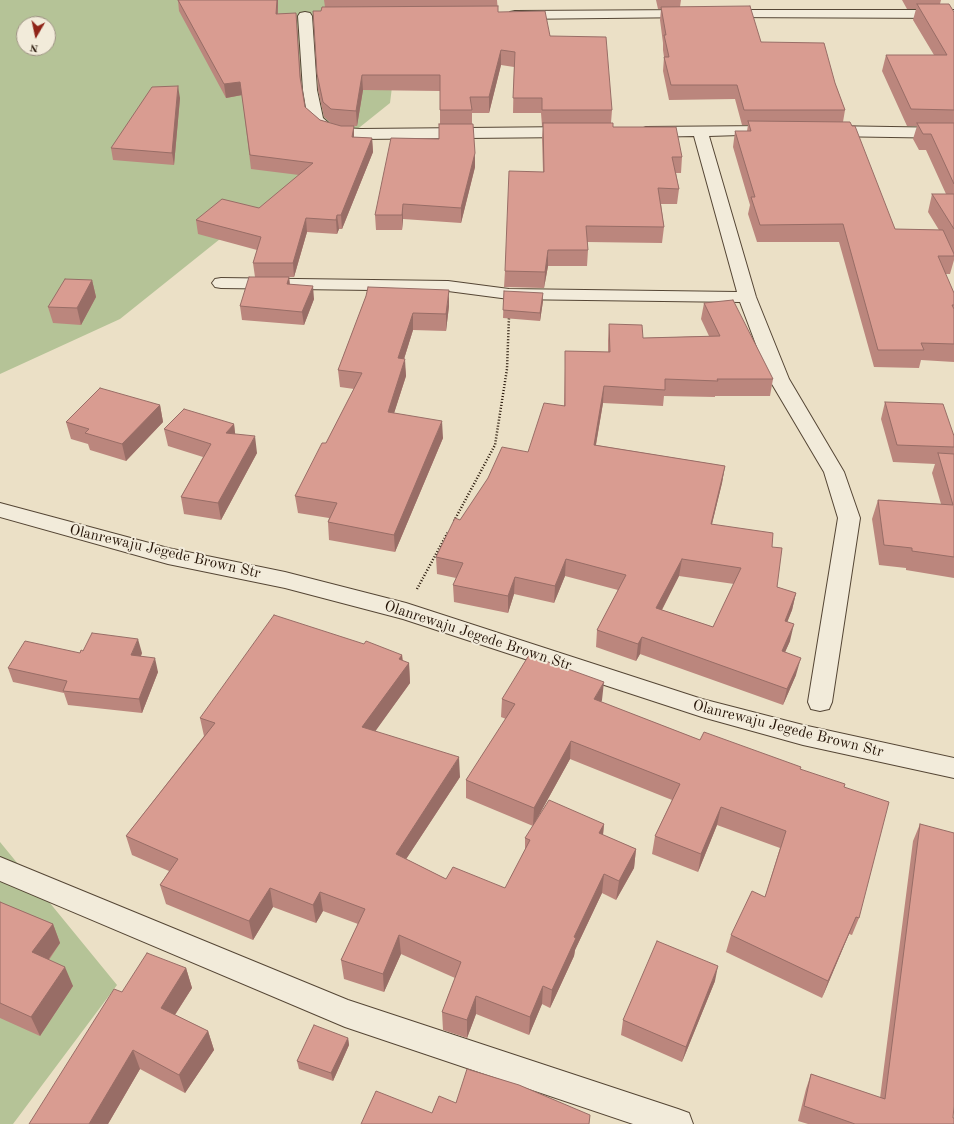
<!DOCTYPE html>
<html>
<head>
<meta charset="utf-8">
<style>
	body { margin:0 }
	#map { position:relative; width:954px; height:1124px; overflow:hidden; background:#ebe0c6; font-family:"Old Standard TT",serif }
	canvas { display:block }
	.north { position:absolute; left:16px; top:16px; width:40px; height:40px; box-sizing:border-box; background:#f2ebda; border:1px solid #9f9485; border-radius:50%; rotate:189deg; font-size:11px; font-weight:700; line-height:16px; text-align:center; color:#231205 }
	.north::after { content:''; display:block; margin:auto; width:14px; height:18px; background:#8f2418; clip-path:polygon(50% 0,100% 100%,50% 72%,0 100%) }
</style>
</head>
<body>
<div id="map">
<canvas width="954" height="1124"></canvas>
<div class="north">N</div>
</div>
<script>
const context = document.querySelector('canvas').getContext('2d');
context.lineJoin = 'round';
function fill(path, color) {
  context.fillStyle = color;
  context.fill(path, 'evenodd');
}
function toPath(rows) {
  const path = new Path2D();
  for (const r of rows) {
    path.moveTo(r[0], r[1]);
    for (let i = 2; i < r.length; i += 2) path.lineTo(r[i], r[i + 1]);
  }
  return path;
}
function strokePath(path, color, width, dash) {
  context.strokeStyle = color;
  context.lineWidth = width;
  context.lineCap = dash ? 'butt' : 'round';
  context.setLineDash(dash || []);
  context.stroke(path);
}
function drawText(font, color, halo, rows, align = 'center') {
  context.font = font + ' "Old Standard TT",serif';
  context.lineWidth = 4;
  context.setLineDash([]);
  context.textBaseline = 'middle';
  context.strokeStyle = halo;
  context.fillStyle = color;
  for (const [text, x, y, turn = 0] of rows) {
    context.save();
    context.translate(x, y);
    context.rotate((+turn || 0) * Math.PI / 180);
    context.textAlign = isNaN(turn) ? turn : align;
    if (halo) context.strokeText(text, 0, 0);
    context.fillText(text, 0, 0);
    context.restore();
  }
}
fill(toPath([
	[0,0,375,0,394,71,390,103,120,319,0,374],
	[24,24,48,24,48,48,24,48],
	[0,842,117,985,13,1124,0,1124]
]), '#b5c397');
const minor = toPath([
	[691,10,696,11,698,14,696,17,515,19,510,18,508,15,510,12,515,11,691,10],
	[723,10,954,10,954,18,718,17,716,14,718,11,723,10],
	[305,12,310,13,312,16,317,90,323,118,332,126,342,128,361,129,572,127,577,129,580,132,577,135,572,137,361,139,342,138,322,132,308,120,303,90,298,16,300,13,305,12],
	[766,126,771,128,774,131,771,134,709,136,756,297,789,379,844,472,860,518,832,702,829,709,820,711,811,709,808,702,838,518,824,472,769,379,740,302,509,299,448,291,221,288,215,287,212,283,215,279,221,278,448,281,509,289,737,292,694,136,646,137,641,135,638,132,641,129,646,127,766,126],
	[828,126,954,128,954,138,828,136,823,134,820,131,823,128,828,126],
	[0,503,168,548,285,572,406,603,702,699,803,725,954,758,954,778,803,745,702,717,403,619,285,588,168,564,0,517,0,503],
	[0,857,348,1000,678,1109,689,1113,693,1124,633,1124,345,1027,0,881,0,857]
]);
strokePath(minor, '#554635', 2);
strokePath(toPath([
	[454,521,495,445,507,369,509,317],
	[417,589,448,532]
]), '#231205', 2.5, [1, 2]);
fill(minor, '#f2ebda');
fill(toPath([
	[178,0,278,0,278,14,297,26,301,80,305,107,320,120,331,123,324,117,318,90,313,11,321,11,325,7,324,0,497,0,498,12,550,36,612,110,611,123,613,127,682,157,681,173,676,173,679,189,677,204,661,204,664,227,662,243,587,242,588,250,587,266,548,266,544,288,504,287,505,271,543,172,542,138,543,126,542,126,541,113,513,113,514,67,501,65,489,113,472,113,472,124,475,167,461,223,403,219,402,230,376,230,375,215,439,139,440,124,440,91,363,90,357,126,354,126,354,137,372,138,373,152,342,229,339,229,337,234,307,232,294,277,289,277,290,284,314,299,304,325,242,320,240,306,255,277,253,263,257,250,198,234,196,220,259,208,299,175,251,169,242,95,226,98,179,11],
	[656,0,681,0,680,7,761,42,835,83,845,110,843,122,895,229,939,230,928,212,932,194,946,194,926,150,919,150,913,139,917,126,907,126,882,71,886,55,934,55,913,20,916,9,907,9,902,0,941,0,940,4,954,12,954,260,950,274,945,274,954,293,954,362,921,360,919,368,874,367,839,242,757,242,748,214,750,205,733,147,735,131,747,131,748,125,742,125,735,99,669,100,663,71,664,57,663,50,663,43,660,20,661,9,658,9],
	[180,98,174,165,113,160,111,148],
	[92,280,96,297,81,325,53,323,48,307],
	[504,291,543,301,540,321,503,318],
	[366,296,449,306,446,331,413,330,404,359,406,376,394,413,443,438,395,552,329,540,328,522,329,518,298,513,295,496,326,443,354,389,340,387,338,370],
	[704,303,773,379,770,396,715,396,715,397,664,396,663,406,603,403,596,445,725,466,722,483,712,524,772,547,777,587,796,593,792,610,787,622,790,641,785,652,796,675,783,705,640,654,636,661,596,647,597,630,618,590,565,576,554,603,514,594,508,613,454,602,453,585,456,578,437,574,436,557,460,520,528,452,564,406,565,368,565,351,608,352,608,340,609,324,643,338,709,336,701,319],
	[679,576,734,584,713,627,662,610],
	[885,402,954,436,954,578,906,570,906,568,879,565,872,519,878,500,941,504,932,473,935,464,893,462,881,419],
	[160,405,163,422,126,461,90,450,88,444,71,439,66,422],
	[234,424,235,434,257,453,221,520,184,514,181,497,203,457,168,446,164,429],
	[364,644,402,655,403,661,409,663,410,683,375,731,460,777,406,859,446,879,505,888,525,850,525,838,604,824,603,835,636,849,634,868,616,900,602,893,575,950,574,956,550,1008,542,1004,529,1035,476,1014,467,1038,443,1030,442,1012,455,978,401,954,384,992,344,979,341,960,358,924,323,911,316,923,273,907,253,940,166,904,160,885,169,871,132,855,126,836,204,736,200,718],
	[80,653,142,653,141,656,158,672,142,713,68,705,64,693,13,682,8,668],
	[502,699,602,700,601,702,700,740,800,770,844,787,859,918,852,935,849,934,822,998,726,952,731,935,765,897,780,848,717,825,698,872,652,854,655,836,672,800,570,759,533,826,466,798,466,780,506,719,501,717],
	[920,824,954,1124,808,1124,798,1121,806,1089,811,1074,880,1098,913,841],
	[0,902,53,924,60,943,49,960,73,986,40,1036,0,1018],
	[186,968,192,988,175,1015,208,1031,214,1050,185,1093,140,1069,108,1124,29,1124,122,992],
	[715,981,682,1062,621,1035,623,1020],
	[348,1038,349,1045,333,1081,299,1069,297,1061]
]), '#bb867d');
fill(toPath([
	[277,0,278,0,277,27,276,14],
	[501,50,501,65,489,113,489,97],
	[362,75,363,90,357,126,356,111],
	[240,82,242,95,226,98,224,84],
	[178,86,180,98,174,165,172,153],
	[354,126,354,139,352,137],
	[372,138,373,152,342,229,341,215],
	[475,153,475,167,461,223,461,208],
	[403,204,403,219,402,230,402,215],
	[337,215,339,229,337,234,336,220],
	[306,218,307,232,294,277,293,263],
	[548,250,548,266,544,288,545,272],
	[289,277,290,290,287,284],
	[92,280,96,297,81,325,77,308],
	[313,286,314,299,304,325,302,312],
	[449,290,449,306,446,331,446,314],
	[543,293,543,301,540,321,540,313],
	[413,313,413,330,399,375,398,358],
	[405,359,406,376,389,429,388,412],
	[604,386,603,403,593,461,594,445],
	[160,405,163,422,126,461,122,444],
	[442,421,443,438,395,552,394,535],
	[234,424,236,441,226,433],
	[255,436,257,453,221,520,218,503],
	[725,466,722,483,708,540,711,524],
	[566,559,565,576,554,603,555,586],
	[682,559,679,576,654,625,656,608],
	[515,577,514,594,508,613,508,596],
	[796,593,792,610,781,638,785,621],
	[794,624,790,641,778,668,782,651],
	[642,637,640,654,636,661,638,644],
	[138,639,142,653,135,669,131,655],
	[402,655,403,671,409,663,410,683,364,747,362,727,399,659],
	[155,658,158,672,142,713,139,699],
	[801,658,796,675,783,705,787,689],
	[604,682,602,700,592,718,594,699],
	[571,741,570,759,533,826,534,808],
	[459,757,460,777,397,873,396,854],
	[721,807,717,825,698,872,701,854],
	[604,824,602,844,599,833],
	[636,849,634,868,616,900,619,881],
	[604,874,602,893,575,950,574,956,550,1008,552,990,574,937],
	[270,888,273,907,253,940,249,921],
	[320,892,323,911,316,923,313,905],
	[856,917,849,934,822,998,828,981],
	[53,924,60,943,40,971,32,952],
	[399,935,401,954,384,992,383,974],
	[718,966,715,981,682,1062,686,1047],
	[65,967,73,986,40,1036,31,1017],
	[186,968,192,988,167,1027,161,1008],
	[543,986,542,1004,529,1035,530,1017],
	[476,996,476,1014,467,1038,467,1020],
	[208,1031,214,1050,185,1093,179,1075],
	[348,1038,349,1045,333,1081,331,1073],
	[133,1050,140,1069,108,1124,89,1124]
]), '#986d66');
const building = toPath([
	[178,0,277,0,276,14,296,13,300,77,305,107,320,120,341,126,354,126,352,137,372,138,341,215,337,215,336,220,306,218,293,263,253,263,261,237,196,220,222,199,259,208,313,163,250,155,240,82,224,84,178,0],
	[917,4,949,4,954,12,954,110,911,109,886,55,947,55,917,4],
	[498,6,498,12,545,11,550,36,606,37,612,110,542,110,542,98,513,98,515,52,501,50,489,97,470,97,472,110,440,110,440,75,362,75,356,111,331,109,323,102,317,74,313,11,321,11,322,7,498,6],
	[750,6,761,42,824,43,835,83,845,110,744,110,737,85,671,85,664,57,669,57,664,35,666,35,661,7,750,6],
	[178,86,172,153,111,148,152,87,178,86],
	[748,121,850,122,852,126,855,126,895,229,943,230,954,254,954,256,938,256,954,293,954,305,952,305,954,309,954,344,921,343,924,350,878,350,843,224,760,225,751,197,755,197,735,131,751,131,748,121],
	[543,123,613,123,613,127,676,127,682,157,672,157,679,189,658,188,664,227,586,226,588,250,548,250,545,272,505,271,509,171,544,172,543,123],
	[917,123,954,123,954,184,931,134,923,134,917,123],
	[439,124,473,124,475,153,461,208,403,204,402,215,375,215,391,138,439,139,439,124],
	[932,194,954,194,954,229,932,194],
	[249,277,289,277,287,284,313,286,302,312,240,306,249,277],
	[65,279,92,280,77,308,48,307,65,279],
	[368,287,449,290,446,314,413,313,398,358,405,359,388,412,442,421,394,535,328,522,337,503,295,496,322,443,326,443,362,373,338,370,366,296,368,287],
	[504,291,543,293,540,313,503,310,504,291],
	[733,300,773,379,717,379,718,381,665,379,665,390,604,386,594,445,725,466,711,524,773,533,772,547,782,548,777,587,796,593,785,621,794,624,782,651,801,658,787,689,642,637,638,644,597,630,626,575,566,559,555,586,515,577,508,596,453,585,463,563,436,557,455,518,460,520,488,478,502,447,528,452,544,403,565,406,565,351,610,352,609,324,642,325,643,338,720,336,704,303,733,300],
	[682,559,741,568,713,627,656,608,682,559],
	[100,388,160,405,122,444,85,433,89,429,66,422,100,388],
	[885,402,943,404,954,436,954,447,897,445,885,402],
	[184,409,234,424,226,433,255,436,218,503,181,497,211,444,164,429,184,409],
	[938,453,954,454,954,557,912,551,912,548,884,545,878,500,953,505,938,453],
	[274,615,364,644,366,641,402,655,399,659,409,663,362,727,459,757,396,854,446,879,453,867,505,888,530,840,525,838,549,800,604,824,599,833,636,849,619,881,604,874,574,937,576,938,552,990,543,986,530,1017,476,996,467,1020,442,1012,461,962,399,935,383,974,341,960,365,909,320,892,313,905,270,888,249,921,160,885,178,859,126,836,215,723,200,718,274,615],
	[92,633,138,639,131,655,155,658,139,699,63,691,67,681,8,668,25,641,80,653,81,650,83,651,92,633],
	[529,655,604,682,594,699,700,740,704,732,801,767,800,769,845,784,844,787,889,802,859,918,856,917,828,981,731,935,752,891,765,897,786,831,721,807,701,854,655,836,680,784,571,741,534,808,466,780,515,704,502,699,529,655],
	[920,824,954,833,954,1106,953,1118,954,1118,954,1124,855,1124,804,1106,811,1074,885,1099,920,824],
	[0,902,53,924,32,952,65,967,31,1017,0,1003,0,902],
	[657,941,718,966,686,1047,623,1020,657,941],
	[147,953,186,968,161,1008,208,1031,179,1075,133,1050,89,1124,29,1124,114,989,122,992,147,953],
	[314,1025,348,1038,331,1073,297,1061,314,1025],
	[467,1069,519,1085,590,1115,589,1124,361,1124,376,1091,432,1113,439,1096,456,1103,467,1069]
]);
fill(building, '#d99c91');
strokePath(building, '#986d66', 1);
drawText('15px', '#231205', '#f2ebda', [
	["Olanrewaju Jegede Brown Str",165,552,13],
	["Olanrewaju Jegede Brown Str",478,636,18],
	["Olanrewaju Jegede Brown Str",788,729,14]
]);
</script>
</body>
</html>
